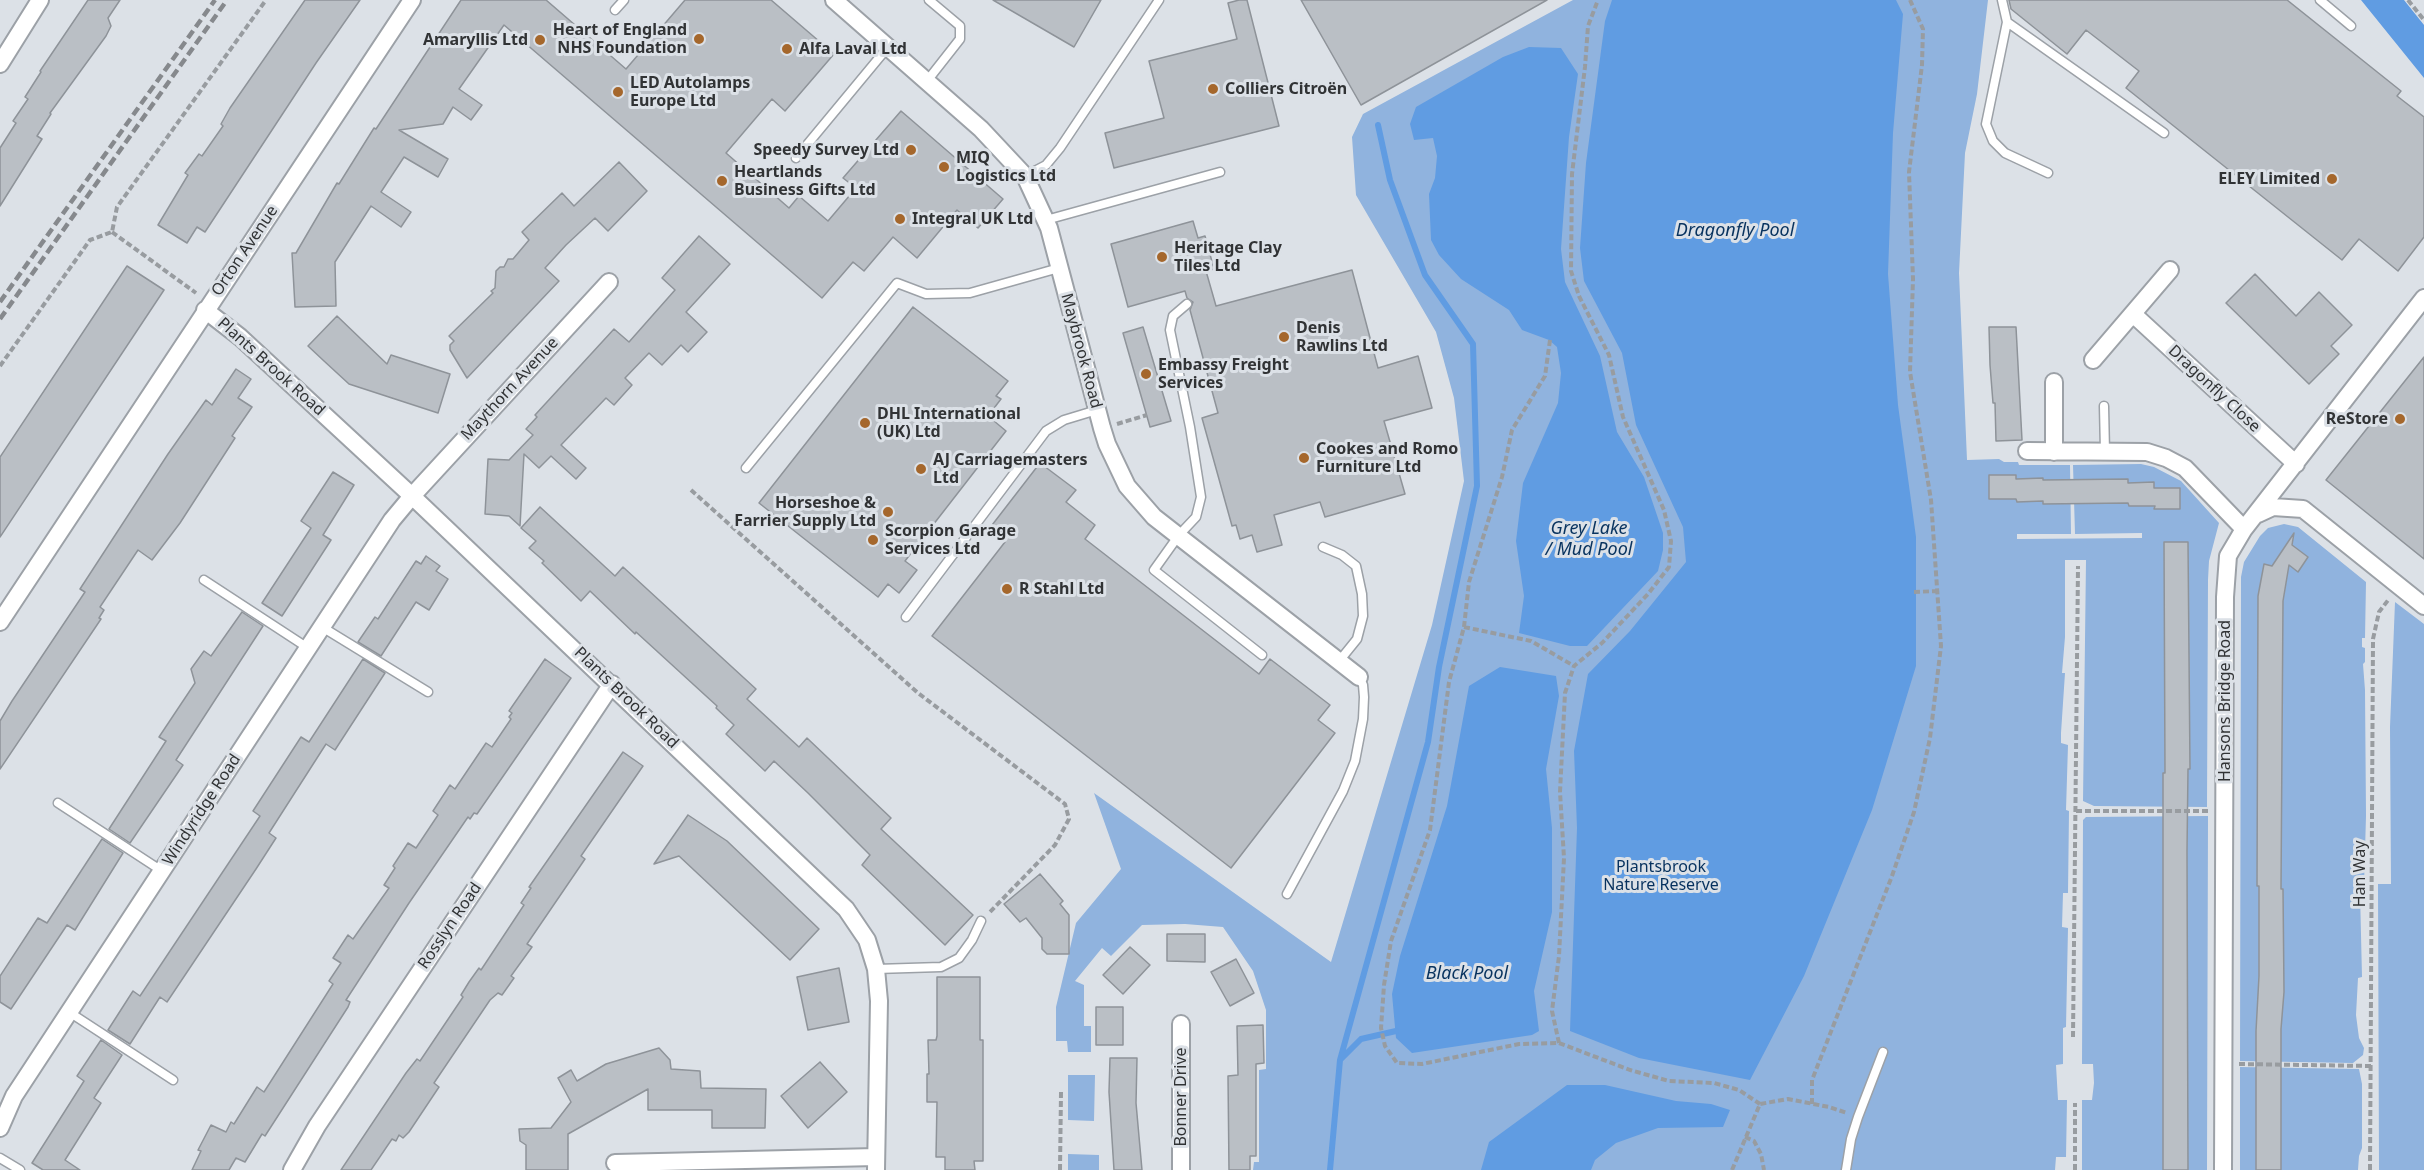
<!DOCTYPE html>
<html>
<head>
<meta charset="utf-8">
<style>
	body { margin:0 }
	canvas { display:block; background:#dce1e7 }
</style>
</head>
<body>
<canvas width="2424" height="1170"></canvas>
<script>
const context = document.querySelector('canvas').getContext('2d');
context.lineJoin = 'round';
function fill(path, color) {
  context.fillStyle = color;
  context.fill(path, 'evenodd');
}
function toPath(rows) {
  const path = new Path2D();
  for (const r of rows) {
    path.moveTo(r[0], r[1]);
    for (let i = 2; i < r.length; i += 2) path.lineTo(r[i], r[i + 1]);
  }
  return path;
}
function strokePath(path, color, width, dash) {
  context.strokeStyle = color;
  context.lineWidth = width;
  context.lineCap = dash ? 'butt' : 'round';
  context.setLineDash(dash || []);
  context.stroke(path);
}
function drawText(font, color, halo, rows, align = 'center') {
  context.font = font + ' "Noto Sans",sans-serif';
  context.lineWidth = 6;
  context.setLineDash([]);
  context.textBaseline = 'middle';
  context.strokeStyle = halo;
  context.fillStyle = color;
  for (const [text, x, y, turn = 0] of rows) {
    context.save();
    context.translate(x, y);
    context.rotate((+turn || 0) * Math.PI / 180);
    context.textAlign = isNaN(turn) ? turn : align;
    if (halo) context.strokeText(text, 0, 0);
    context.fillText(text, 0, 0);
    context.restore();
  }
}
fill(toPath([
	[1573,0,1988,0,1977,94,1965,153,1959,273,1967,460,1999,459,2004,462,2018,462,2019,465,2070,465,2071,534,2017,534,2017,539,2142,538,2142,533,2075,534,2073,465,2141,464,2154,467,2181,481,2219,523,2209,561,2208,580,2207,807,2094,806,2083,801,2086,560,2065,560,2065,637,2062,673,2065,673,2061,733,2061,743,2068,745,2066,810,2069,811,2068,893,2063,893,2062,927,2068,928,2066,1027,2063,1028,2063,1064,2056,1065,2058,1100,2067,1100,2066,1157,2056,1157,2055,1170,1253,1170,1254,1162,1259,1162,1259,1070,1266,1069,1266,1010,1253,971,1223,927,1185,924,1142,925,1111,956,1102,948,1075,981,1084,985,1084,1026,1091,1026,1091,1052,1068,1052,1067,1041,1056,1041,1056,1007,1076,923,1121,869,1094,793,1331,962,1432,625,1464,481,1454,398,1436,332,1356,195,1352,137,1363,114],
	[2284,524,2298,527,2366,582,2365,638,2362,638,2362,647,2365,648,2365,662,2363,664,2365,690,2366,816,2364,886,2360,892,2362,977,2358,978,2356,1015,2359,1038,2364,1048,2363,1055,2353,1063,2240,1061,2241,577,2244,562,2260,536,2268,528],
	[2395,602,2424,624,2424,1170,2379,1170,2378,884,2391,884,2390,727],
	[2208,816,2207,1170,2082,1170,2082,1100,2092,1100,2094,1083,2093,1064,2082,1064,2083,820,2086,817],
	[2240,1067,2359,1069,2362,1084,2362,1148,2359,1156,2358,1170,2240,1170],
	[1068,1075,1095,1075,1094,1121,1068,1120],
	[1068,1154,1099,1155,1099,1170,1068,1170]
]), '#90b3de');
fill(toPath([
	[1612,0,1896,0,1903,14,1893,133,1888,274,1898,405,1916,537,1916,666,1872,810,1804,976,1750,1080,1639,1058,1570,1031,1577,828,1574,751,1588,674,1630,631,1686,562,1683,527,1636,425,1622,353,1584,281,1580,248,1586,163,1605,21],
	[2361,0,2404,0,2424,25,2424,78],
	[1529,47,1561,48,1578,74,1569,137,1561,249,1565,282,1600,356,1617,432,1644,477,1663,533,1663,550,1658,571,1587,646,1570,646,1519,633,1524,596,1516,541,1523,483,1558,403,1561,373,1557,347,1549,340,1522,330,1509,310,1461,279,1439,255,1431,240,1429,194,1435,178,1437,156,1433,138,1414,140,1410,124,1416,107,1503,57],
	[1500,667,1556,676,1559,696,1546,769,1552,828,1552,912,1534,991,1539,1031,1532,1035,1412,1053,1396,1038,1392,994,1400,956,1447,806,1469,686],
	[1567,1085,1605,1085,1676,1101,1711,1104,1730,1110,1723,1127,1658,1128,1616,1143,1595,1160,1591,1170,1481,1170,1489,1142]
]), '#609ce2');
strokePath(toPath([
	[1340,1060,1428,742,1439,667,1477,486,1473,344,1425,275,1390,180,1378,125],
	[1330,1170,1340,1060,1361,1039,1396,1031]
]), '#609ce2', 6);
const building = toPath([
	[88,0,120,0,108,18,111,26,106,36,50,113,51,114,37,136,42,139,0,206,0,148,16,123,13,121,28,99,25,97,41,72,40,71,88,0],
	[305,0,360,0,316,63,205,232,197,227,187,243,158,225,188,175,185,173,199,154,202,156,223,126,221,124,230,108,305,0],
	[461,0,546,0,626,69,685,0,771,0,834,54,785,111,772,99,726,153,789,208,799,196,828,221,856,188,843,178,901,111,1003,199,978,228,957,210,917,258,893,237,864,271,853,262,822,298,504,25,459,89,482,105,471,120,453,107,443,124,399,130,448,159,438,177,404,157,381,192,411,212,401,227,371,206,335,262,336,306,295,307,292,253,296,253,337,183,339,184,374,128,376,129,461,0],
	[993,0,1101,0,1074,47,993,0],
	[1239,0,1247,0,1279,126,1114,168,1105,133,1164,118,1149,61,1237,39,1228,3,1239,0],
	[1301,0,1547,0,1361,105,1301,0],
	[2009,0,2287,0,2401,91,2397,96,2424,117,2424,237,2398,271,2359,239,2342,260,2126,88,2139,71,2086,30,2067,54,2011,9,2009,0],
	[619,162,647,191,608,231,595,218,566,245,545,268,559,281,467,378,450,350,450,345,454,341,449,336,493,293,491,291,495,288,496,271,500,267,504,267,508,259,513,259,529,240,522,232,562,193,574,206,619,162],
	[1193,221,1198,238,1205,236,1214,269,1206,271,1216,306,1352,270,1378,368,1418,356,1432,408,1384,421,1405,494,1325,517,1320,502,1274,515,1282,545,1257,552,1252,535,1240,539,1236,525,1232,526,1202,418,1218,413,1190,310,1193,302,1187,298,1185,291,1128,307,1111,244,1193,221],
	[699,236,730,264,686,312,707,332,688,352,681,345,662,365,649,353,625,378,632,385,614,405,606,398,561,445,586,468,576,479,551,456,539,468,524,454,520,526,509,516,485,514,488,459,509,460,533,435,526,429,537,417,535,415,614,329,629,342,675,290,662,278,699,236],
	[127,266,164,290,0,537,0,457,127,266],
	[2255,274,2296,316,2319,292,2352,325,2331,346,2339,354,2309,384,2226,303,2255,274],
	[913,307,1008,381,996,396,1001,399,988,416,1006,431,905,561,917,570,899,593,888,584,878,597,759,503,913,307],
	[337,316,387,364,391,355,450,374,438,413,349,384,324,361,308,346,337,316],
	[1143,327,1171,421,1150,427,1123,333,1143,327],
	[1989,327,2016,327,2022,440,1996,441,1995,403,1993,403,1990,365,1989,327],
	[2424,357,2424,559,2326,480,2424,357],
	[236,369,251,379,238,398,252,407,232,436,235,438,180,523,152,560,138,550,100,607,104,610,99,618,101,619,0,769,0,721,12,701,85,592,80,589,168,454,206,400,212,405,236,369],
	[1040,463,1076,490,1066,502,1095,525,1085,539,1259,674,1270,659,1330,705,1318,720,1335,733,1231,868,932,636,1005,542,989,529,1040,463],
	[333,472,354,485,323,535,331,540,282,616,262,603,311,528,301,521,333,472],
	[1989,475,2016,475,2016,479,2043,478,2043,480,2128,479,2128,483,2154,482,2154,488,2180,488,2180,509,2154,509,2155,506,2129,506,2128,503,2043,504,2043,501,2017,502,2016,499,1989,499,1989,475],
	[540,507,615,576,623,567,756,689,747,699,799,747,807,738,891,818,881,829,973,915,945,945,862,865,870,855,808,793,774,761,765,771,726,734,734,725,716,708,717,706,636,632,635,634,590,591,581,601,542,563,544,561,529,548,536,541,521,528,540,507],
	[2294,533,2292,545,2308,557,2298,572,2289,565,2283,601,2281,889,2283,889,2284,992,2281,1029,2281,1170,2256,1170,2256,1031,2259,976,2259,886,2257,886,2258,596,2264,564,2272,566,2294,533],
	[2164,542,2188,542,2190,769,2188,769,2187,851,2188,1170,2163,1170,2163,773,2165,773,2164,542],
	[426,556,440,566,436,571,448,579,429,610,416,602,381,656,358,642,375,617,378,619,416,561,421,564,426,556],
	[242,612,263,626,176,760,183,765,130,843,109,829,166,741,159,737,195,683,191,669,204,651,211,656,242,612],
	[363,659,385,673,335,750,326,744,269,833,276,838,256,869,167,1002,160,997,130,1044,108,1030,133,991,140,996,260,816,253,811,301,737,309,742,363,659],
	[545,659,571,678,477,814,474,813,470,819,468,817,409,903,346,1000,350,1002,348,1007,265,1136,262,1134,245,1162,236,1158,229,1170,192,1170,201,1151,198,1150,211,1125,226,1132,231,1122,234,1124,257,1087,264,1092,333,984,329,981,341,963,333,958,348,935,353,939,389,888,384,885,395,868,393,866,408,843,416,848,438,815,433,811,450,785,455,789,486,743,492,747,511,719,509,717,512,713,509,711,545,659],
	[623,752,643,766,581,856,585,859,527,944,532,947,511,976,514,978,502,995,498,993,490,1000,434,1083,439,1087,409,1132,403,1138,399,1135,396,1141,392,1139,371,1170,341,1170,406,1073,417,1059,420,1061,463,997,461,995,469,982,479,968,481,970,524,905,521,903,531,888,529,887,623,752],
	[688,815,727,841,819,929,790,960,679,856,654,864,688,815],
	[102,839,123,853,75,930,67,925,11,1009,0,1002,0,976,38,918,47,923,102,839],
	[1040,874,1063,901,1060,904,1069,915,1069,954,1047,954,1042,949,1042,938,1026,918,1020,922,1004,904,1040,874],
	[1167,934,1205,934,1205,962,1167,961,1167,934],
	[1130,947,1150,965,1123,994,1103,975,1130,947],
	[1236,959,1254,993,1230,1006,1211,972,1236,959],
	[839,968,849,1022,808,1030,797,977,839,968],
	[937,977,980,977,980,1040,983,1040,983,1161,974,1161,975,1170,945,1170,945,1157,936,1157,937,1102,927,1102,927,1074,929,1074,928,1040,936,1040,937,1036,937,977],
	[1096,1007,1123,1007,1123,1045,1096,1045,1096,1007],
	[1263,1025,1264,1063,1256,1064,1256,1156,1250,1156,1250,1170,1229,1170,1228,1076,1238,1075,1237,1026,1263,1025],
	[101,1040,122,1055,94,1098,101,1103,65,1160,80,1170,43,1170,32,1163,84,1081,77,1076,101,1040],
	[659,1048,670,1060,671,1069,700,1071,701,1088,766,1089,765,1128,712,1128,712,1110,648,1110,648,1089,568,1134,568,1170,526,1170,526,1145,520,1141,519,1129,551,1128,571,1102,558,1078,571,1070,577,1081,606,1064,659,1048],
	[1110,1058,1137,1058,1136,1103,1142,1170,1114,1170,1109,1092,1110,1058],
	[820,1062,847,1092,808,1128,781,1096,820,1062]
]);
fill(building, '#babfc5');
strokePath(building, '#8e9399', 1.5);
const service = toPath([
	[2002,0,2007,22,2164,133],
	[2320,0,2351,26],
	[615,10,624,0],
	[2007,22,1986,124,1993,141,2005,153,2048,173],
	[927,81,960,39,960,26,929,0],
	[796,158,888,47],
	[1025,176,1046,165,1060,148,1159,0],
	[1046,220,1220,172],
	[1187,304,1173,316,1170,330,1190,427,1201,497,1196,517,1179,535,1154,570,1262,655],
	[2104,406,2105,452],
	[746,468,897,283,926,294,970,293,1059,268],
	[1323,547,1342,555,1356,566,1362,594,1363,616,1357,639,1340,660],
	[204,580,308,648],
	[906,617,1046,431,1064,420,1097,410],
	[322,627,428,692],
	[58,803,162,871],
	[1287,894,1343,791,1355,761,1363,719,1364,697,1363,685,1359,677],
	[876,969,941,967,959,958,972,940,981,921],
	[69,1012,173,1080],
	[0,1158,20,1170],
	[1846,1170,1851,1139,1858,1117,1883,1052]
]);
const minor = toPath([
	[834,0,981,129,1025,176,1049,228,1102,428,1107,444,1127,486,1154,517,1359,677],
	[0,64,40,0],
	[205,310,240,337,412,496,846,909,867,940,876,969,879,1001,876,1170],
	[2133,314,2296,464],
	[2093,360,2170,270],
	[2054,382,2054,452],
	[2027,451,2147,452,2166,458,2185,468,2244,529],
	[2258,514,2273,507,2303,509,2424,606],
	[0,622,412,0],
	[0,1128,14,1096,392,520,412,496,609,282],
	[615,1163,876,1157],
	[292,1170,317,1126,612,684],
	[1181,1170,1181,1024],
	[2223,1170,2225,597,2228,556,2244,529,2424,298]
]);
strokePath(service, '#9ca1a7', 11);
strokePath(minor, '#9ca1a7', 20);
strokePath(toPath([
	[2408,0,2424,20],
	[112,232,196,293],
	[1550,340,1545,376,1512,430,1502,477,1469,582,1464,627,1449,682,1430,830,1391,941,1384,985,1381,1028,1385,1046,1397,1063,1422,1064,1519,1044,1559,1043,1630,1070,1669,1081,1714,1083,1739,1090,1760,1104],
	[0,366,90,240,112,232,117,207,266,0],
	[1117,424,1147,415],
	[691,490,918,693,1065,804,1069,819,1055,845,990,912],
	[1914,592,1938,591],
	[1464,627,1531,641,1574,666],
	[2076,811,2208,811],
	[2073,1037,2078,566],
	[1559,1043,1552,1011,1559,956,1564,858,1560,792,1565,693,1574,666,1602,643,1648,594,1669,567,1671,541,1664,510,1623,417,1609,355,1579,296,1571,271,1572,174,1585,67,1588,26,1598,0],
	[2239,1064,2371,1066],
	[1812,1104,1812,1080,1892,876,1914,812,1930,738,1941,646,1931,500,1910,372,1913,279,1909,172,1922,65,1923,29,1910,0],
	[1745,1137,1754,1141,1761,1154,1764,1170],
	[1060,1170,1061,1092],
	[1732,1170,1760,1104,1788,1099,1829,1107,1847,1113],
	[2075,1170,2075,1103],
	[2370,1170,2373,639,2379,612,2389,599]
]), '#989ca0', 4, [6, 3]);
strokePath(service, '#fff', 8);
strokePath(minor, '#fff', 16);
strokePath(toPath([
	[0,302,215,0],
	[0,319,227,0]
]), '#86898d', 4.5, [9, 4.5]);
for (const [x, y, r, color] of [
	[699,39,6,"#a5672c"],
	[540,40,6,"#a5672c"],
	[787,49,6,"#a5672c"],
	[1213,89,6,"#a5672c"],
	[618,92,6,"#a5672c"],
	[911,150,6,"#a5672c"],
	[944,167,6,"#a5672c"],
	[2332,179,6,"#a5672c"],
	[722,181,6,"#a5672c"],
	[900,219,6,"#a5672c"],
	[1162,257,6,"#a5672c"],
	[1284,337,6,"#a5672c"],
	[1146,374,6,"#a5672c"],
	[2400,419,6,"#a5672c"],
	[865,423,6,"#a5672c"],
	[1304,458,6,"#a5672c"],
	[921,469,6,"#a5672c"],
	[888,512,6,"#a5672c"],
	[873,540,6,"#a5672c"],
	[1007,589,6,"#a5672c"]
]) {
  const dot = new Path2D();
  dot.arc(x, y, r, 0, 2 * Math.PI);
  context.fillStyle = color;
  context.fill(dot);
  strokePath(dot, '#dce1e7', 2);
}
drawText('bold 16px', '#313335', '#dce1e7', [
	["Heart of England",687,30,"right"],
	["NHS Foundation",687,48,"right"],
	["Amaryllis Ltd",528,40,"right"],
	["Alfa Laval Ltd",799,49],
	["LED Autolamps",630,83],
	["Europe Ltd",630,101],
	["Colliers Citroën",1225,89],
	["Speedy Survey Ltd",899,150,"right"],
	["MIQ",956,158],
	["Logistics Ltd",956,176],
	["Heartlands",734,172],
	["Business Gifts Ltd",734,190],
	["ELEY Limited",2320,179,"right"],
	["Integral UK Ltd",912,219],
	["Heritage Clay",1174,248],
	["Tiles Ltd",1174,266],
	["Denis",1296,328],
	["Rawlins Ltd",1296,346],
	["Embassy Freight",1158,365],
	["Services",1158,383],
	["DHL International",877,414],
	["(UK) Ltd",877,432],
	["ReStore",2388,419,"right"],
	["Cookes and Romo",1316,449],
	["Furniture Ltd",1316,467],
	["AJ Carriagemasters",933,460],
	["Ltd",933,478],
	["Horseshoe &",876,503,"right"],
	["Farrier Supply Ltd",876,521,"right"],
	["Scorpion Garage",885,531],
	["Services Ltd",885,549],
	["R Stahl Ltd",1019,589]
], 'left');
drawText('16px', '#313335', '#dce1e7', [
	["Orton Avenue",245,251,-56],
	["Maybrook Road",1081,351,75],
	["Plants Brook Road",271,367,42],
	["Maythorn Avenue",510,389,-47],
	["Dragonfly Close",2214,389,43],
	["Plants Brook Road",626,698,44],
	["Hansons Bridge Road",2225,701,-90],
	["Windyridge Road",202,810,-57],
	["Han Way",2360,874,-90],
	["Rosslyn Road",450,926,-56],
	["Bonner Drive",1181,1097,-90]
]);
drawText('16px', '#06315e', '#dce1e7', [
	["Plantsbrook",1661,867],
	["Nature Reserve",1661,885]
]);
drawText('italic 18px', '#08335f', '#dce1e7', [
	["Dragonfly Pool",1735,231],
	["Grey Lake",1589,529],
	["/ Mud Pool",1589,550],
	["Black Pool",1467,974]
]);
</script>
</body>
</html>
